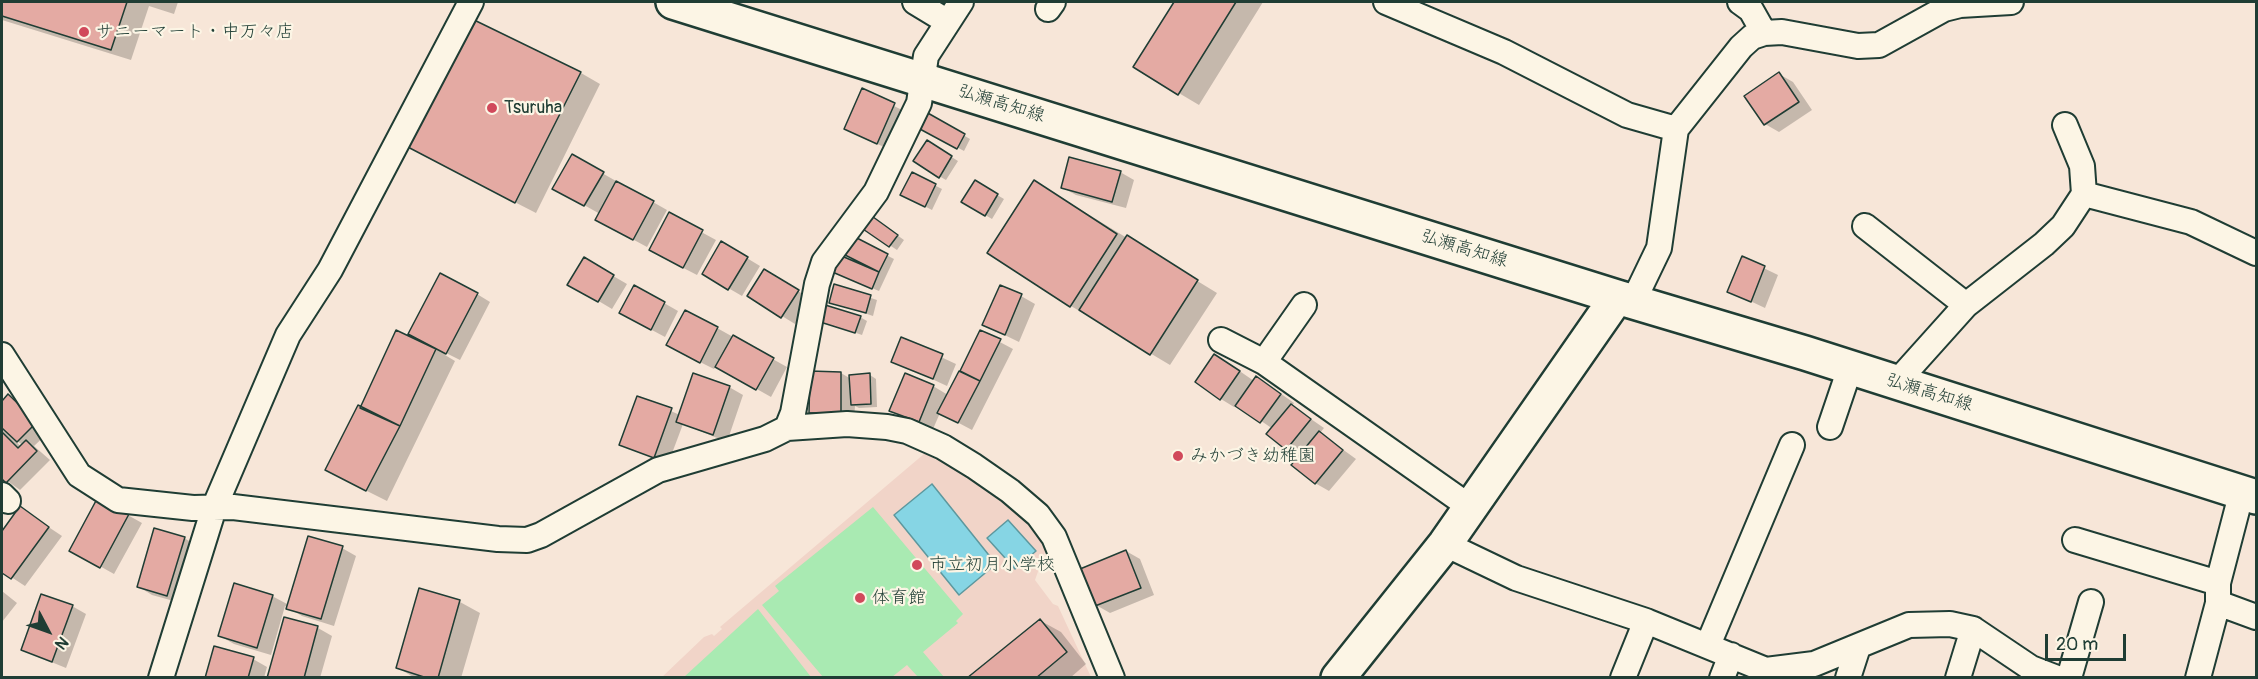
<!DOCTYPE html>
<html>
<head>
<meta charset="utf-8">
<style>
	body { margin:0 }
	#map { position:relative; width:2258px; height:679px; overflow:hidden; background:#f7e6d8; font-family:Pangolin,sans-serif }
	canvas { display:block }
	.frame { position:absolute; inset:0; border:3px solid #1f3d34; pointer-events:none }
	.north { position:absolute; left:18px; top:601px; width:60px; height:60px; -webkit-text-stroke:4px #fcf5e5; paint-order:stroke; rotate:131deg; font-size:16px; font-weight:700; line-height:24px; text-align:center; color:#1f3d34 }
	.north::after { content:''; display:block; margin:auto; width:21px; height:27px; background:#1f3d34; clip-path:polygon(50% 0,100% 100%,50% 72%,0 100%) }
	.scale { position:absolute; left:2045px; top:634px; width:81px; height:27px; box-sizing:border-box; border:3px solid #1f3d34; border-top:0; padding-left:8px; font-size:18px; line-height:21px; white-space:nowrap; color:#1f3d34; -webkit-text-stroke:4px #fcf5e5; paint-order:stroke }
</style>
</head>
<body>
<div id="map">
<canvas width="2258" height="679"></canvas>
<div class="frame"></div>
<div class="north">N</div>
<div class="scale">20 m</div>
</div>
<script>
const context = document.querySelector('canvas').getContext('2d');
context.lineJoin = 'round';
function fill(path, color) {
  context.fillStyle = color;
  context.fill(path, 'evenodd');
}
function toPath(rows) {
  const path = new Path2D();
  for (const r of rows) {
    path.moveTo(r[0], r[1]);
    for (let i = 2; i < r.length; i += 2) path.lineTo(r[i], r[i + 1]);
  }
  return path;
}
function strokePath(path, color, width, dash) {
  context.strokeStyle = color;
  context.lineWidth = width;
  context.lineCap = dash ? 'butt' : 'round';
  context.setLineDash(dash || []);
  context.stroke(path);
}
function drawText(font, color, halo, rows, align = 'center') {
  context.font = font + ' Pangolin,"Klee One",sans-serif';
  context.lineWidth = 4.5;
  context.setLineDash([]);
  context.textBaseline = 'middle';
  context.strokeStyle = halo;
  context.fillStyle = color;
  for (const [text, x, y, turn = 0] of rows) {
    context.save();
    context.translate(x, y);
    context.rotate((+turn || 0) * Math.PI / 180);
    context.textAlign = isNaN(turn) ? turn : align;
    if (halo) context.strokeText(text, 0, 0);
    context.fillText(text, 0, 0);
    context.restore();
  }
}
fill(toPath([
	[931,448,971,474,1031,522,1046,549,1035,580,1053,604,1058,606,1091,677,661,678,704,637,712,634,714,636,722,629,720,627]
]), '#f1d4c8');
fill(toPath([
	[873,507,963,614,956,621,958,623,923,652,944,677,918,677,907,665,892,677,823,677,762,605,779,591,775,586],
	[758,609,811,677,684,677]
]), '#a9eab2');
const water = toPath([
	[932,484,996,564,959,595,894,515,932,484],
	[1008,520,1036,551,1015,569,987,538,1008,520]
]);
fill(water, '#86d5e4');
strokePath(water, '#5d989e', 1.5);
fill(toPath([
	[2,2,178,2,174,14,149,6,131,60,2,20],
	[1176,2,1263,2,1199,105,1135,67],
	[581,73,600,84,536,213,425,156],
	[1779,74,1793,82,1812,110,1779,132,1765,124],
	[862,90,908,113,891,150,859,136],
	[927,114,970,139,964,151,920,127],
	[927,142,958,161,946,180,939,176],
	[572,156,667,210,647,247,610,227,600,214,554,188],
	[1120,172,1134,180,1126,208,1076,195,1063,188],
	[912,174,942,189,932,210,909,198],
	[975,182,1004,199,992,219,963,202],
	[1055,194,1217,293,1170,365,1071,306],
	[670,215,716,240,697,275,664,258],
	[876,220,904,240,897,250,862,227],
	[855,239,894,259,879,291,838,274,871,268],
	[722,243,760,266,742,296,704,274],
	[1743,258,1778,275,1765,308,1729,291],
	[584,259,627,284,612,309,570,284],
	[778,279,811,299,795,324,782,316],
	[835,286,877,300,873,316,831,302],
	[477,294,490,302,460,360,446,353,445,355,455,361,387,501,347,481,361,408],
	[1021,296,1035,304,1019,342,984,325],
	[664,303,678,311,665,337,635,321],
	[860,317,867,321,862,335,819,320],
	[717,328,787,367,771,397,716,366,714,369,682,353],
	[981,332,1013,349,972,430,940,413,933,429,891,410,933,386,948,395],
	[902,339,956,364,947,386,893,361],
	[1228,363,1254,381,1270,386,1294,403,1292,406,1324,428,1320,433,1356,459,1329,491,1315,483,1300,457,1269,434,1273,429,1236,404,1234,407,1221,399],
	[841,373,851,379,870,375,876,379,877,407,859,408,855,406,854,420,825,420,811,412],
	[729,387,743,395,727,442,683,424,668,464,621,444,638,397,680,415],
	[9,396,22,404,50,431,34,446,50,460,20,490,2,477,2,403],
	[15,440,23,445,21,447],
	[99,499,142,523,114,574,71,550],
	[20,508,62,536,25,586,2,571,2,527,4,530],
	[184,538,198,546,181,603,152,595,139,587],
	[342,548,356,556,334,626,302,616,285,606,271,655,234,644,220,636,272,596,289,605],
	[1126,551,1140,559,1154,595,1110,613,1096,605],
	[420,590,460,602,480,613,461,678,415,678,398,668],
	[2,591,17,603,2,622],
	[72,606,86,614,66,668,22,650],
	[285,618,318,628,332,636,320,678,268,678],
	[1041,621,1061,632,1086,664,1070,678,970,678],
	[253,659,267,667,264,678,206,678]
]), '#0003');
const building = toPath([
	[2,2,127,2,111,50,2,16,2,2],
	[1174,2,1236,2,1178,95,1133,67,1174,2],
	[468,17,581,72,515,203,404,145,468,17],
	[1779,72,1799,102,1764,125,1744,96,1779,72],
	[862,88,895,103,877,144,844,129,862,88],
	[926,112,965,134,957,149,918,128,926,112],
	[927,140,952,156,939,178,913,161,927,140],
	[572,154,604,172,584,206,552,189,572,154],
	[1069,157,1121,171,1112,202,1061,188,1069,157],
	[912,172,936,184,925,207,900,195,912,172],
	[975,180,998,194,985,216,961,202,975,180],
	[1034,180,1117,234,1070,307,987,253,1034,180],
	[616,181,654,201,633,240,595,220,616,181],
	[669,212,703,230,683,268,649,250,669,212],
	[869,214,898,235,889,247,860,227,869,214],
	[1127,235,1198,280,1150,355,1079,310,1127,235],
	[855,237,888,254,879,272,845,255,855,237],
	[721,241,748,257,728,290,702,274,721,241],
	[837,254,879,272,872,289,830,271,837,254],
	[1742,256,1765,266,1751,302,1727,292,1742,256],
	[584,257,614,275,598,302,567,285,584,257],
	[764,269,799,290,781,318,747,296,764,269],
	[440,273,478,293,446,354,408,334,440,273],
	[834,284,871,295,866,313,829,303,834,284],
	[634,285,665,302,651,330,619,313,634,285],
	[1000,285,1022,294,1005,335,982,325,1000,285],
	[822,304,861,316,855,333,817,321,822,304],
	[685,310,718,327,700,363,666,345,685,310],
	[396,330,436,349,400,426,360,408,396,330],
	[980,330,1001,339,980,381,960,371,980,330],
	[733,335,774,358,756,390,715,367,733,335],
	[901,337,943,354,933,379,891,362,901,337],
	[1214,354,1240,371,1220,400,1195,382,1214,354],
	[810,371,841,372,841,413,809,413,810,371],
	[959,371,980,381,958,423,937,413,959,371],
	[693,373,730,386,713,435,676,422,693,373],
	[870,373,871,404,851,405,849,375,870,373],
	[905,373,934,385,919,422,889,411,905,373],
	[1256,376,1281,394,1260,423,1235,406,1256,376],
	[8,394,37,422,17,442,2,428,2,401,8,394],
	[637,396,672,408,654,458,619,445,637,396],
	[1291,404,1311,419,1286,450,1266,434,1291,404],
	[358,405,400,426,366,491,325,470,358,405],
	[1319,431,1343,450,1315,484,1291,465,1319,431],
	[2,432,18,448,26,440,37,451,6,483,2,479,2,432],
	[98,497,129,514,100,568,69,551,98,497],
	[20,506,49,527,11,579,2,573,2,531,20,506],
	[154,528,185,537,167,596,137,587,154,528],
	[308,536,343,546,321,619,286,609,308,536],
	[1126,550,1141,588,1095,606,1080,569,1126,550],
	[234,583,273,595,257,648,218,636,234,583],
	[419,588,460,600,438,678,427,678,396,668,419,588],
	[41,594,73,605,52,662,21,650,41,594],
	[284,617,318,626,304,678,267,678,284,617],
	[1040,619,1067,652,1036,678,967,678,1040,619],
	[214,646,254,657,248,678,205,678,214,646]
]);
fill(building, '#e4aaa3');
strokePath(building, '#1f3d34', 1.5);
const street = toPath([
	[915,2,948,22],
	[1386,2,1504,52,1627,115,1676,129],
	[1740,2,1751,10,1764,33],
	[1048,9,1053,2],
	[2065,125,2082,166,2084,194],
	[1865,226,1966,305],
	[1633,302,1659,248,1676,129,1741,47,1752,37,1764,33,1782,32,1858,46,1879,45,1944,9,1960,5,2011,2],
	[1221,340,1264,362,1470,507],
	[2,355,79,475,118,500,193,508,233,507,498,539,527,540,541,535,658,470,765,439,787,428,847,424,887,427,907,431,943,447,974,466,1010,491,1038,515,1054,537,1112,678],
	[1264,362,1304,305],
	[1896,383,1966,305,2044,244,2063,226,2084,194,2191,222,2256,253],
	[1830,427,1850,368],
	[787,428,793,413,817,284,824,262,876,192,919,103,926,56,961,2],
	[2,495,8,501],
	[2075,540,2218,583],
	[1445,544,1516,578,1646,621,1766,670,1814,664,1909,625,1950,624,1973,629,2031,668,2057,678],
	[2218,603,2256,617],
	[1708,645,1792,445],
	[161,678,214,508,288,335,330,270,471,2],
	[1623,678,1646,621],
	[1722,678,1731,655],
	[1848,678,1858,647],
	[1958,678,1973,629],
	[2069,678,2091,602],
	[2198,678,2218,603,2218,583,2242,491]
]);
const secondary = toPath([
	[673,2,1617,297,1805,353,2256,497],
	[1338,678,1445,544,1617,297]
]);
strokePath(street, '#1f3d34', 28);
strokePath(secondary, '#1f3d34', 38);
strokePath(street, '#fcf5e5', 24);
strokePath(secondary, '#fcf5e5', 33);
for (const [x, y, r, color] of [
	[84,32,6,"#d1495b"],
	[492,108,6,"#d1495b"],
	[1178,456,6,"#d1495b"],
	[917,565,6,"#d1495b"],
	[860,598,6,"#d1495b"]
]) {
  const dot = new Path2D();
  dot.arc(x, y, r, 0, 2 * Math.PI);
  context.fillStyle = color;
  context.fill(dot);
  strokePath(dot, '#fcf5e5', 2);
}
drawText('18px', '#1f3d34', '#fcf5e5', [
	["サニーマート・中万々店",96,32],
	["Tsuruha",504,108],
	["みかづき幼稚園",1190,456],
	["市立初月小学校",929,565],
	["体育館",872,598]
], 'left');
drawText('18px', '#1f3d34', '#fcf5e5', [
	["弘瀬高知線",1001,104,17],
	["弘瀬高知線",1464,249,17],
	["弘瀬高知線",1929,393,17]
]);
</script>
</body>
</html>
